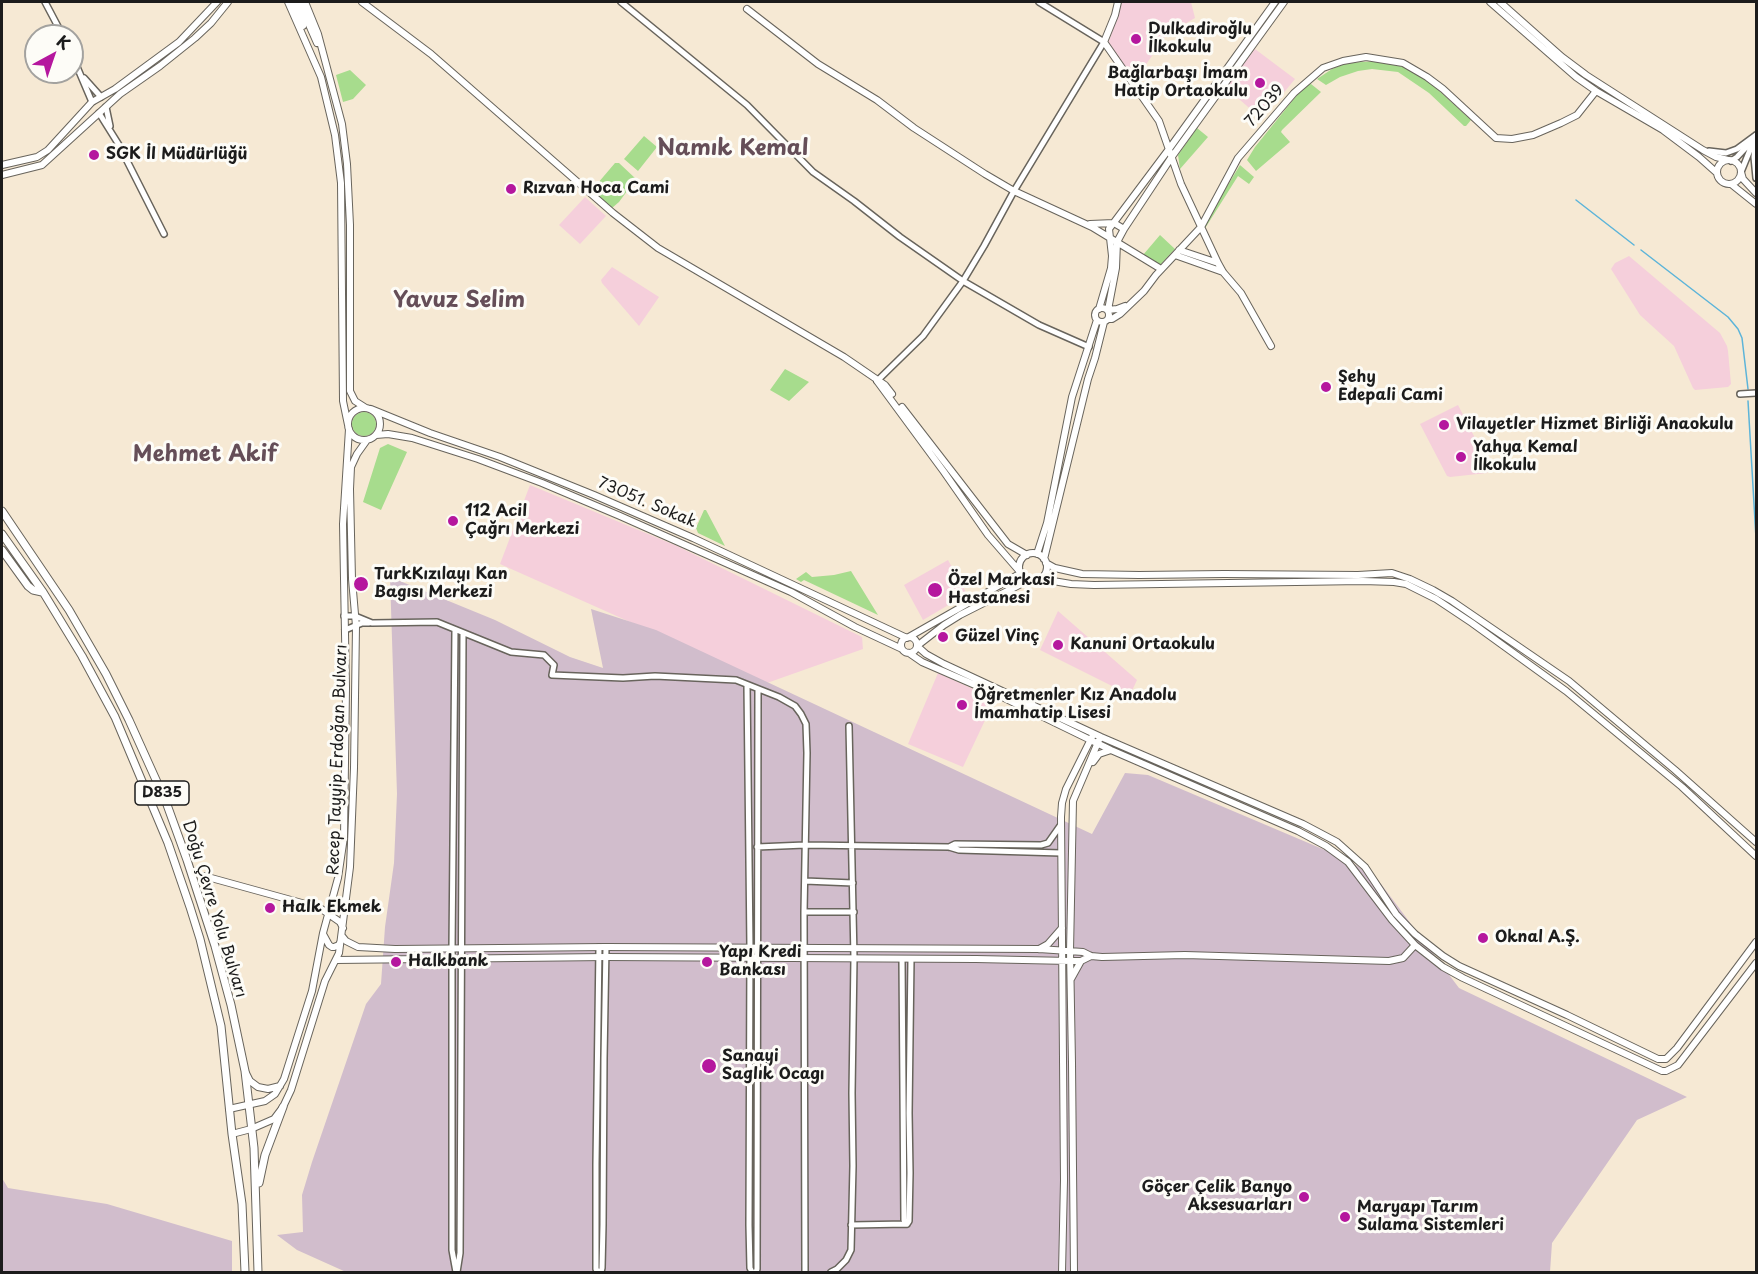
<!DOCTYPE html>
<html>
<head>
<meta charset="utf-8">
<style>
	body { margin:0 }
	#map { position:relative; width:1758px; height:1274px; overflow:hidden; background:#f6e9d4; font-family:"Playpen Sans",sans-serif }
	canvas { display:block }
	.frame { position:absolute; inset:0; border:3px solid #1c1c1c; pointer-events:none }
	.north { position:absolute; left:24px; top:24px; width:60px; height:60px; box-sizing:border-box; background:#fdfcf7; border:2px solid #a3a29f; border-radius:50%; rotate:40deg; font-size:16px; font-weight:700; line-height:24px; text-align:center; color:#1c1c1c }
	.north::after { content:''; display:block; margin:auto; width:21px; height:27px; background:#b5179e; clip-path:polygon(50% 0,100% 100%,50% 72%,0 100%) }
</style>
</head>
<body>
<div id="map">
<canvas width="1758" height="1274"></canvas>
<div class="frame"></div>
<div class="north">K</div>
</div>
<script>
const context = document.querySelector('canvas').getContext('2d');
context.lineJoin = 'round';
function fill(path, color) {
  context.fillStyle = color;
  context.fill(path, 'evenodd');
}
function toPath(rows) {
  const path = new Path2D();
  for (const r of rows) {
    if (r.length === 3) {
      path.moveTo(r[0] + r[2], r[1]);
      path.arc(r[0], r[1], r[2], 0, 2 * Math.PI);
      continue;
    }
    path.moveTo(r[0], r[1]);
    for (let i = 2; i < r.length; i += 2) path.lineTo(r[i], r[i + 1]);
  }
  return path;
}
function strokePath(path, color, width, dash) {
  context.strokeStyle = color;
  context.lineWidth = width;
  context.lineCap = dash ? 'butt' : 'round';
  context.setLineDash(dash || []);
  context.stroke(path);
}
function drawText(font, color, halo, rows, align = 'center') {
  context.font = font + ' "Playpen Sans",sans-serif';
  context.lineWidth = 6;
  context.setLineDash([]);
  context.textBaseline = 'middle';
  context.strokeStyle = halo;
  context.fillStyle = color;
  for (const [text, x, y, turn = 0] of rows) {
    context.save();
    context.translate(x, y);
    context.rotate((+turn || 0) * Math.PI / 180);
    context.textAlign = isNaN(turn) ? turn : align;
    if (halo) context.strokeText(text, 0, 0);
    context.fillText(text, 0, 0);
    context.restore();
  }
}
fill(toPath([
	[1127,2,1191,2,1195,18,1167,34,1136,79,1132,79,1108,44,1122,3],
	[1255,49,1295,79,1262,119,1225,87],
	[585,197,606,216,580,244,559,225],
	[1629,256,1720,333,1727,346,1728,351,1731,384,1728,387,1695,390,1693,388,1674,346,1640,315,1611,269,1615,263],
	[612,267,659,297,639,326,602,283,601,280],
	[1458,405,1491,469,1487,473,1450,477,1447,476,1420,424],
	[530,485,677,546,862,637,863,649,767,683,500,564],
	[948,560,967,594,923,620,904,585],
	[1058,611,1137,680,1130,695,1040,650],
	[938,673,995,699,963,767,908,744]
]), '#f5cfdb');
fill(toPath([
	[390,577,495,620,570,657,603,668,591,609,656,630,1092,834,1125,773,1148,775,1332,853,1356,865,1381,884,1459,988,1687,1097,1637,1120,1552,1243,1550,1272,346,1272,297,1250,277,1235,303,1232,302,1195,312,1162,366,1004,381,984,385,927,394,863,397,794],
	[2,1178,8,1188,107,1204,232,1241,232,1272,2,1272]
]), '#d1bdcc');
fill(toPath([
	[1378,61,1404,67,1419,75,1435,87,1471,120,1466,126,1464,126,1429,93,1398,72,1372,69,1358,71,1340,77,1326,85,1317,79,1332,69,1347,63],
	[350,70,366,85,353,99,343,102,336,75],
	[1311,84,1321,92,1282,130,1281,132,1290,142,1256,171,1247,160,1255,147,1297,95,1306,85],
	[1197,128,1208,137,1180,169,1178,155],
	[644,136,657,147,638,171,624,159],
	[615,163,619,163,636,179,619,202,612,208,609,207,592,190],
	[1240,165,1254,177,1249,184,1238,176,1204,230,1203,226],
	[1160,235,1175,249,1160,265,1155,264,1143,255],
	[785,369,809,382,789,401,770,390],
	[364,424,12],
	[388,444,407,452,381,510,363,502,380,448],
	[704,510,706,510,725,546,698,533,696,528],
	[851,571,878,615,804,580,801,582,796,579,806,572,812,577,834,575]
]), '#a7dc8d');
strokePath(toPath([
	[1576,200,1634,245],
	[1641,250,1728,317,1738,329,1742,338,1748,389],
	[1748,401,1756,538]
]), '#5cb4d9', 1.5);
const tertiary = toPath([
	[45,2,63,36],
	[621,2,747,105,813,172,854,201,900,237,963,281,1039,325,1089,347],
	[72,55,92,102],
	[84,78,101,97],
	[106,107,110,126],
	[99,113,119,145,164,234],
	[1756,135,1754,157,1756,178],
	[1709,151,1726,153,1737,149,1756,135],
	[1731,161,1737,157,1752,141],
	[1741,172,1752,145],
	[877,381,923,336,963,281,984,246,1014,191,1104,42,1039,2],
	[1740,394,1756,393],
	[344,616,355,616,372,623,437,622,511,652,544,655,554,665,552,675,623,678,655,676,736,680,779,697,795,706,801,714,806,724,807,753,804,912,805,1272],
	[345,630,362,623,369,623],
	[455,630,452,949,452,1250,456,1272],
	[747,685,750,948,749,1225,750,1268,752,1272],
	[757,847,805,845,949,847,959,850,1061,853],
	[949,847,955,844,1041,845,1048,843,1060,826],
	[805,881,853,883],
	[804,912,854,912],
	[902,959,904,1220,907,1224],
	[907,1224,909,1221,910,1173,909,1113,911,959],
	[851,1225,907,1224],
	[457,1272,460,1253,463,634],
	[598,1272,596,1269,596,1164,599,947],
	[601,1272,602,1268,603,1225,604,1058,606,947],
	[756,1272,757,1269,758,690],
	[831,1272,837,1269,846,1260,851,1250,853,1166,852,1093,854,958,849,726]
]);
const secondary = toPath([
	[288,2,321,77,335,135,341,183,343,401,348,425],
	[293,2,303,26],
	[299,2,317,43],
	[305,2,318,34,342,124,347,164,350,225,350,391,355,401,366,408],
	[362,2,431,54,613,213,658,248,844,357,885,385,892,394],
	[1118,2,1115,15,1104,42,1159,121,1181,184,1218,263,1223,272,1241,293,1271,346],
	[1490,2,1576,77,1596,91,1663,130,1699,157,1717,173],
	[1500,2,1562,57,1586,75,1703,150,1716,157,1728,160],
	[747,9,818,64,877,100,914,128,985,174,1014,191,1092,227,1161,269],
	[1729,172,12],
	[2,165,37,157,48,150,92,102,115,89,179,42,217,2],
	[1741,172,1743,179,1756,193],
	[2,175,42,165,120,94,160,66,195,38,211,23,228,2],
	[1731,184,1756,204],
	[1090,224,1114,223,1124,229],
	[1179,250,1218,263],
	[1175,255,1223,272],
	[1125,306,1117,309,1108,310,1116,268,1117,242,1124,229,1171,158,1284,2],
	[1102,315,7],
	[1099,309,1111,268,1112,256,1109,229,1169,149,1275,2],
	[1108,319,1112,319,1120,314,1144,291,1156,275,1201,227,1238,158,1294,93,1323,68,1343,61,1366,57,1403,63,1427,77,1443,89,1496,138,1512,139,1533,135,1561,123,1577,115,1596,91],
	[902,407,1008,544,1027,555],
	[364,424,16],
	[371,409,430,433,500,457,594,495,693,538,907,638,1021,573,988,535,944,472,877,381],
	[376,435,388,434,412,438,478,459,542,483,620,516,791,592,855,627,902,649],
	[1033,567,14],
	[1037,554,1047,523,1072,397,1097,320],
	[1044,559,1088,379,1095,358,1104,322],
	[1046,563,1055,568,1082,574,1139,575,1224,574,1358,575,1392,573,1410,579,1433,590,1452,601,1569,681,1675,770,1756,842],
	[1043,577,1047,580,1071,584,1094,585,1363,581,1394,582,1406,584,1436,599,1472,623,1566,691,1682,787,1756,856],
	[1029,580,960,615,944,625,917,646,926,654,944,664,1101,737,1303,824,1337,842,1365,867,1396,914,1415,934,1443,956,1459,966,1567,1015,1658,1059,1666,1059,1677,1048,1756,942],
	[909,645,8],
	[909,653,922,662,998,695,1111,750,1298,831,1326,846,1348,862,1392,920,1415,945,1443,967,1463,978,1662,1071,1666,1071,1678,1065,1756,963],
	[1093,762,1099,754,1111,750],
	[204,876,320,908,340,922,343,928],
	[323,934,329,945,332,947,334,947,339,945,341,940],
	[342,936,346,941,358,947,395,949,606,947,1039,949,1083,952,1091,956,1102,957,1185,955,1389,961,1403,958,1415,945],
	[1039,949,1048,944,1062,928],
	[336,960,606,957,976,959,1070,961,1081,961,1091,956],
	[1071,979,1081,961],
	[246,1073,250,1081,258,1087,268,1089,280,1086],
	[229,1109,265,1101,275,1094,284,1079,312,991,323,933,338,878,344,837,346,688,343,524,349,429],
	[232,1134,251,1129,274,1119,283,1107,291,1090,325,981,339,953,350,867,354,768,356,626,352,579,350,489,351,467,357,454,367,440],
	[1062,1272,1064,1180,1061,817,1062,803,1066,789,1092,737],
	[1074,1272,1072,1063,1070,951,1073,801,1099,740]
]);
const trunk = toPath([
	[2,511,69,610,106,674,129,720,166,802,187,860,215,946,231,1005,245,1071,254,1148,258,1272],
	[2,534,43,592,82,656,115,717,168,843,190,907,200,939,221,1026,232,1134,242,1204,245,1272],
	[2,550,28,586,33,590,42,592],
	[259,1183,265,1155,283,1107]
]);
strokePath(tertiary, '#68645c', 8);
strokePath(secondary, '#68645c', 8);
strokePath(trunk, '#68645c', 9);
strokePath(tertiary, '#fff', 5);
strokePath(secondary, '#fff', 6);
strokePath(trunk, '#fff', 7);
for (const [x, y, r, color] of [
	[1136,39,6,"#b5179e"],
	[1260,83,6,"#b5179e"],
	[94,155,6,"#b5179e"],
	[511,189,6,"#b5179e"],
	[1326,387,6,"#b5179e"],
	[1444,425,6,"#b5179e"],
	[1461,457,6,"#b5179e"],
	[453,521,6,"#b5179e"],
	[361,584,8,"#b5179e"],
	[935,590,8,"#b5179e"],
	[943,637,6,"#b5179e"],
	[1058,645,6,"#b5179e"],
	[962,705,6,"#b5179e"],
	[270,908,6,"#b5179e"],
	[1483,938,6,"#b5179e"],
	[396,962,6,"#b5179e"],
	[707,962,6,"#b5179e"],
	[709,1066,8,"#b5179e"],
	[1304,1197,6,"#b5179e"],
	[1345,1217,6,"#b5179e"]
]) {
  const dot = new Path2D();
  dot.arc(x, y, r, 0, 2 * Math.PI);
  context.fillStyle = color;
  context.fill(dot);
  strokePath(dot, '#fdfcf7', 2);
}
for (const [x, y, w] of [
	[162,793,54]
]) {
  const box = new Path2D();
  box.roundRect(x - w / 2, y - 12, w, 24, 4.5);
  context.fillStyle = '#fdfcf7';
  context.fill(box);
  strokePath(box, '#1c1c1c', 1.5);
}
drawText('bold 15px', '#1c1c1c', null, [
	["D835",162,793]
]);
drawText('bold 16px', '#1c1c1c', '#fdfcf7', [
	["Dulkadiroğlu",1148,30],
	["İlkokulu",1148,48],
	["Bağlarbaşı İmam",1248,74,"right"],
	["Hatip Ortaokulu",1248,92,"right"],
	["SGK İl Müdürlüğü",106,155],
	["Rızvan Hoca Cami",523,189],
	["Şehy",1338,378],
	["Edepali Cami",1338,396],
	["Vilayetler Hizmet Birliği Anaokulu",1456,425],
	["Yahya Kemal",1473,448],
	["İlkokulu",1473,466],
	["112 Acil",465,512],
	["Çağrı Merkezi",465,530],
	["TurkKızılayı Kan",374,575],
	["Bagısı Merkezi",374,593],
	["Özel Markasi",948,581],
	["Hastanesi",948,599],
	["Güzel Vinç",955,637],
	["Kanuni Ortaokulu",1070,645],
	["Öğretmenler Kız Anadolu",974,696],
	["İmamhatip Lisesi",974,714],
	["Halk Ekmek",282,908],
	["Oknal A.Ş.",1495,938],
	["Yapı Kredi",719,953],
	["Bankası",719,971],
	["Halkbank",408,962],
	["Sanayi",722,1057],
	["Saglık Ocagı",722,1075],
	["Göçer Çelik Banyo",1292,1188,"right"],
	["Aksesuarları",1292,1206,"right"],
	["Maryapı Tarım",1357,1208],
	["Sulama Sistemleri",1357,1226]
], 'left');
drawText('16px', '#1c1c1c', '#fdfcf7', [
	["72039",1265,106,-49],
	["73051. Sokak",647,503,23],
	["Recep Tayyip Erdoğan Bulvarı",338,760,-88],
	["Doğu Çevre Yolu Bulvarı",214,909,73]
]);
drawText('bold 22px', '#654e58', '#fdfcf7', [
	["Namık Kemal",733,149],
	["Yavuz Selim",459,301],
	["Mehmet Akif",205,455]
]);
</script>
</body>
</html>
